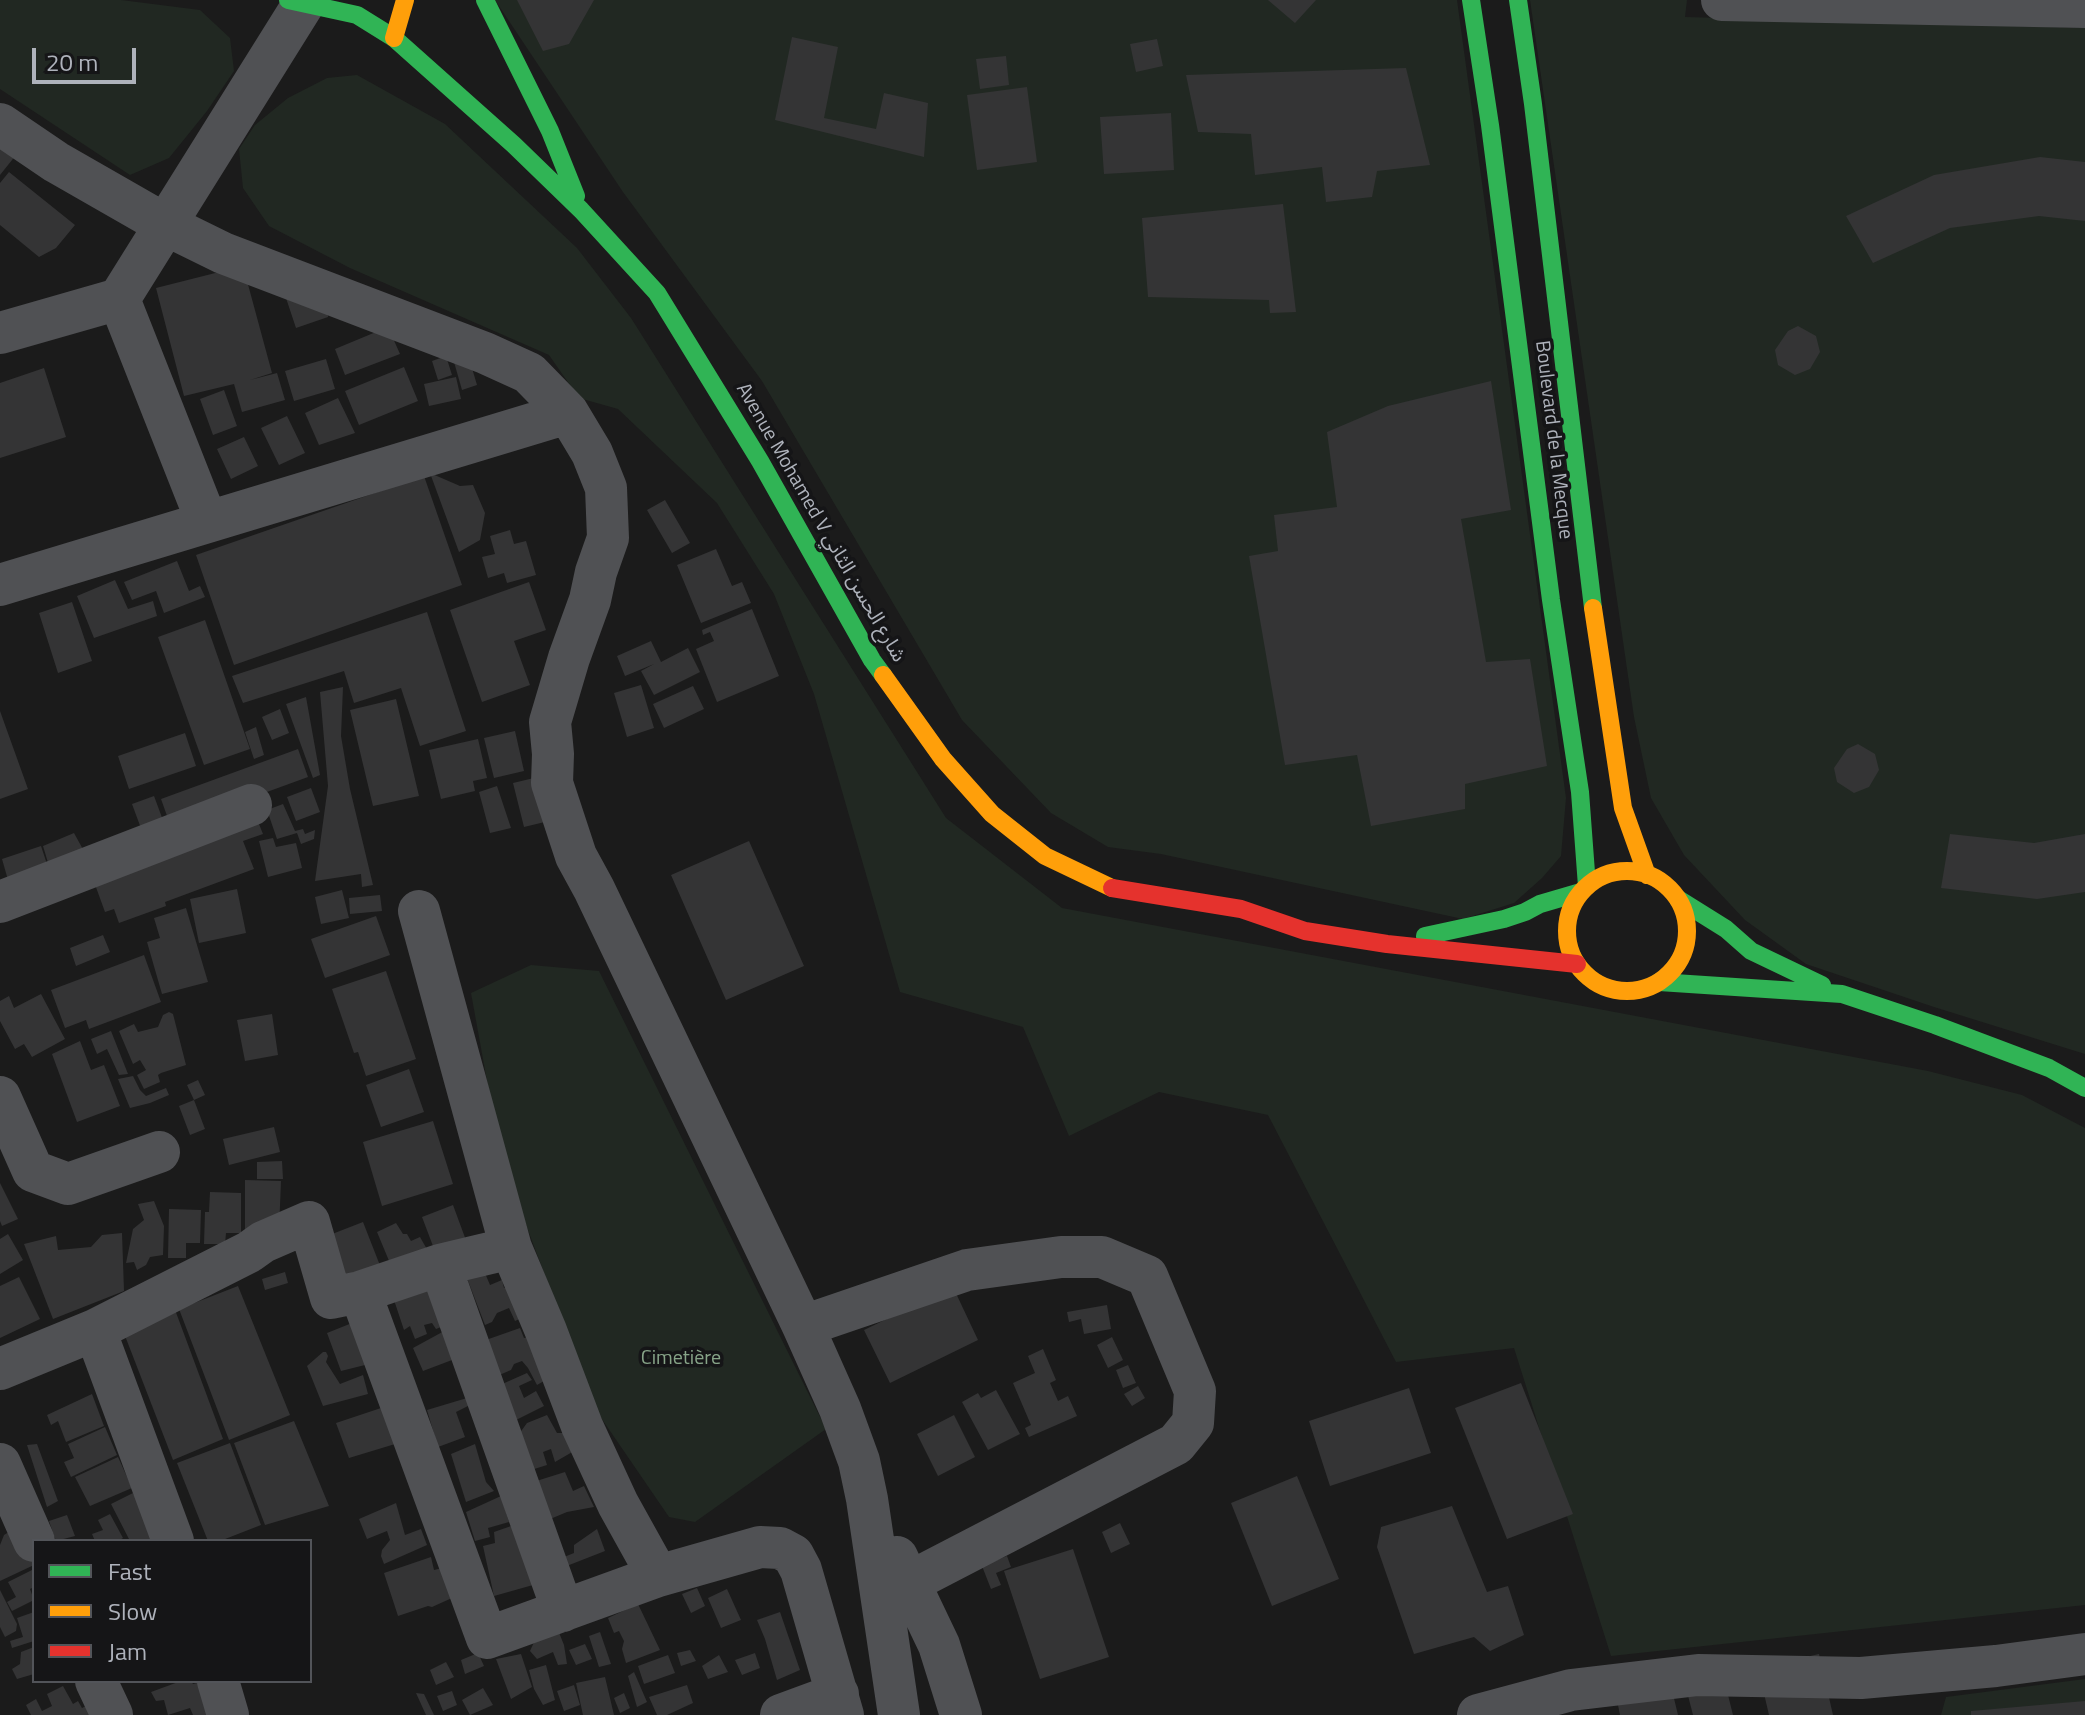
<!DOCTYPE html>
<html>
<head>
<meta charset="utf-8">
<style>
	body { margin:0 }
	#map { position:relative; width:2085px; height:1715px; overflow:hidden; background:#1b1b1b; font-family:"Titillium Web",sans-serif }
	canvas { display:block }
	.legend { position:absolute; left:32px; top:1539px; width:280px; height:144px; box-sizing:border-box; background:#151517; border:2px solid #525459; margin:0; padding:10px 14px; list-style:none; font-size:24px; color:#aeb2bb }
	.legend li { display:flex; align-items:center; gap:16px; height:40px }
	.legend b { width:40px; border:2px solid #525459 }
	.scale { position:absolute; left:32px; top:48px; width:104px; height:36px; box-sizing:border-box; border:4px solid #aeb2bb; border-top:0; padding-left:10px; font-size:24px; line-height:28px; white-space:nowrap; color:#aeb2bb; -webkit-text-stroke:6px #151517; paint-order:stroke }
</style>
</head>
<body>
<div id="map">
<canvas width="2085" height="1715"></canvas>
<ul class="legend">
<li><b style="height:10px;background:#30b455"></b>Fast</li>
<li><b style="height:10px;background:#ff9f0a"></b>Slow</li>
<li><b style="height:10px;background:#e5322d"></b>Jam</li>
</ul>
<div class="scale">20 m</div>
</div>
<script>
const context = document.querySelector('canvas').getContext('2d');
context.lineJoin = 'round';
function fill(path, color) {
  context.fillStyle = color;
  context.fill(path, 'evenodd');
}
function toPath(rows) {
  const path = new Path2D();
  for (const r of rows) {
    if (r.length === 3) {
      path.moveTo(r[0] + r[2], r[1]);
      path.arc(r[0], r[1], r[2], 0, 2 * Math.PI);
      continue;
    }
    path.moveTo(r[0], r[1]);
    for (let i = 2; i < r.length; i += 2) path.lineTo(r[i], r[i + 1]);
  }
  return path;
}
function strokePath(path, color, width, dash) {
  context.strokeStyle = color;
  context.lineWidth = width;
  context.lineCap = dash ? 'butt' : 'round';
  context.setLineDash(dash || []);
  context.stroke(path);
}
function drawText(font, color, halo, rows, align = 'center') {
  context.font = font + ' "Titillium Web","Noto Sans Arabic",sans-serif';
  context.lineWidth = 7;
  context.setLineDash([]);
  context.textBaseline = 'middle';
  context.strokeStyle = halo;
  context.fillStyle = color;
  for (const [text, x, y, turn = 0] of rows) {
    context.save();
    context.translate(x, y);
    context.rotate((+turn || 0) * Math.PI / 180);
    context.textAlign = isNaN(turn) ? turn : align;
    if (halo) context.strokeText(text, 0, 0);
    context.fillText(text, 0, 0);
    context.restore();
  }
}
fill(toPath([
	[0,0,121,0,200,10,230,38,234,71,207,111,169,158,130,175,0,89],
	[495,0,1457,0,1566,798,1561,856,1542,878,1514,903,1463,919,1161,854,1108,847,1051,813,962,720,762,381,623,192],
	[1530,0,1687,0,1685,17,2085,28,2085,1054,1934,1007,1806,964,1745,920,1684,855,1651,798,1634,717],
	[357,75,445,124,577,248,631,318,946,818,1062,908,1928,1071,2022,1095,2085,1128,2085,1605,1611,1656,1514,1348,1396,1362,1268,1115,1159,1092,1069,1136,1023,1027,900,992,814,694,774,594,717,503,618,409,579,398,549,355,350,268,269,226,243,188,239,149,255,125,288,98,327,78],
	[531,965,599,971,826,1429,695,1522,669,1517,595,1409,501,1158,471,993],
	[2085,1679,2085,1715,1941,1715,1946,1697]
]), '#212822');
fill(toPath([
	[517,0,594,0,569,44,543,51],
	[1268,0,1316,0,1295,23],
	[792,37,838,47,824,118,876,129,884,93,928,103,924,157,775,120],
	[1157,39,1163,66,1136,72,1130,44],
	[1006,56,1009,85,980,89,976,59],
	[1406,68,1430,165,1377,171,1372,197,1326,202,1322,167,1255,175,1251,134,1198,132,1186,75],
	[1027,87,1037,162,977,170,967,95],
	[1171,113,1174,170,1104,174,1100,117],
	[0,134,20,150,0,175],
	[2040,157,2085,162,2085,221,2039,216,1950,228,1873,263,1846,216,1934,175],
	[9,172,75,225,56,248,39,257,0,225,0,183],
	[1283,204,1296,312,1270,313,1269,300,1148,297,1142,218],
	[243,266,272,373,250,380,277,373,285,400,242,412,234,384,184,396,156,288],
	[280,280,327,303,328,317,296,328],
	[1798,326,1816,336,1820,352,1810,369,1795,375,1778,365,1775,350,1788,331],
	[388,327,400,354,345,375,335,349],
	[446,356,452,375,438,380,432,361],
	[469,358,477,385,462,390,454,362],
	[326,359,335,389,294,401,285,371],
	[404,367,418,401,359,425,345,391],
	[44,368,66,437,0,458,0,383],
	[456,377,461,399,429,406,424,384],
	[1491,381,1511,510,1461,519,1486,662,1530,659,1547,766,1465,784,1465,809,1371,826,1357,755,1285,765,1249,556,1278,551,1274,515,1337,507,1327,432,1388,406],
	[224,390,237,426,213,435,200,399],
	[338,398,355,433,319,445,305,413],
	[287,416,305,453,279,465,261,428],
	[244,437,258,466,231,479,217,449],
	[430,473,460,486,473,485,485,513,480,540,459,552],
	[424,476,462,585,234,665,196,555],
	[665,500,690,543,672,553,647,510],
	[510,530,514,544,526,541,536,575,507,583,504,573,488,578,482,557,495,554,490,536],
	[716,549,732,586,742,582,751,603,701,623,677,565],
	[177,561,189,591,200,586,205,597,164,613,156,591,132,600,124,582],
	[115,580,128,609,153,601,157,616,94,638,77,596],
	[529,582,546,630,514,641,530,685,482,702,450,610],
	[72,602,92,661,58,673,39,613],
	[752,609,779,676,717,702,696,649,714,641,710,632,703,635,702,630],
	[427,612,466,731,420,746,401,688,354,703,344,671,243,703,232,676],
	[205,620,250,749,204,765,158,637],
	[651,641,661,662,688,648,700,672,654,695,641,671,654,664,625,676,617,656],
	[641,685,654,728,627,737,614,693],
	[693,686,704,709,664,728,653,704],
	[343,687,341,736,350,789,373,885,362,887,361,874,315,881,328,786,320,692],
	[306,697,320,775,313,778,286,704],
	[396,699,419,796,373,806,350,710],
	[280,709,289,733,272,740,262,717],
	[0,711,28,789,0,799],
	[256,727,264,755,254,759,245,732],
	[515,731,524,771,494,778,484,738],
	[185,733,196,766,129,789,118,756],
	[478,739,487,778,473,781,475,791,441,799,429,750],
	[1858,744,1875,754,1879,770,1869,787,1854,793,1837,782,1834,768,1847,749],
	[298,749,308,777,171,827,161,799],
	[538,777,549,821,524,827,513,783],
	[497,786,511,828,490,833,479,792],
	[311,788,320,812,296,821,287,797],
	[154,796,164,823,142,831,132,804],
	[283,804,295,831,303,829,305,834,315,830,314,839,301,844,297,833,277,839,267,810],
	[257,819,263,834,243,841,254,869,165,902,166,906,119,923,114,909,105,912,93,879],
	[74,833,85,853,49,866,43,846],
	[1950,834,2034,843,2085,834,2085,892,2037,899,1941,888],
	[273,838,276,847,296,843,302,868,268,877,259,841],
	[749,841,804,966,726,1000,671,875],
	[41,846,48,867,8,880,2,859],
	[237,889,246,933,199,943,190,899],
	[342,890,349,918,321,924,315,897],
	[380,895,382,911,350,914,349,898],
	[186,908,208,982,162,994,147,942,160,938,154,918],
	[376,916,390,955,325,978,311,939],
	[103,935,110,952,76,966,70,948],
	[144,955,161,1002,89,1029,86,1020,65,1028,51,990],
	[386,971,416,1059,366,1076,358,1052,354,1053,332,989],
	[41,994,65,1039,32,1057,24,1044,15,1049,0,1021,0,1001,9,996,14,1008],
	[169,1012,173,1014,186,1065,161,1073,158,1075,160,1082,144,1089,137,1075,146,1070,140,1060,133,1064,119,1031,134,1024,138,1032,158,1027,163,1015],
	[272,1014,278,1055,245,1061,237,1020],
	[111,1031,128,1074,119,1075,107,1049,97,1054,91,1039],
	[80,1041,91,1070,104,1065,120,1106,77,1122,52,1054],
	[409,1069,424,1112,381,1127,366,1085],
	[133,1076,140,1090,146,1096,166,1088,169,1095,150,1103,130,1108,118,1079],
	[198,1080,205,1095,194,1100,187,1085],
	[194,1100,205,1129,190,1135,179,1106],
	[433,1121,453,1184,382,1206,363,1142],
	[274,1127,280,1152,229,1165,223,1139],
	[282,1161,283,1179,257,1179,257,1162],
	[245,1180,281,1181,279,1230,245,1230],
	[0,1183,18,1219,2,1226,0,1221],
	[210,1192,241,1193,241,1233,226,1233,225,1244,204,1244,205,1212,209,1212],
	[154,1201,164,1226,163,1255,150,1257,146,1265,137,1270,134,1262,126,1263,133,1229,144,1220,138,1204],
	[453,1205,467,1243,436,1254,422,1217],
	[169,1209,201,1210,200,1243,186,1243,186,1258,168,1258],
	[363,1222,381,1268,342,1282,327,1236],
	[396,1223,403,1234,407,1234,411,1241,420,1237,428,1251,392,1268,377,1232],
	[122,1233,124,1291,53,1319,24,1244,56,1236,58,1250,91,1247,102,1235],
	[8,1234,23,1260,0,1274,0,1239],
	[482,1266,490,1285,502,1280,504,1288,513,1284,526,1316,515,1321,509,1308,497,1313,492,1322,485,1325,465,1273],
	[285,1272,288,1283,265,1290,262,1279],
	[19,1277,40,1319,0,1338,0,1286],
	[433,1282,460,1357,423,1371,413,1348,446,1330,444,1326,436,1329,432,1323,424,1325,427,1334,415,1339,410,1326,404,1330,393,1297],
	[238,1286,290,1415,229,1440,179,1309],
	[953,1287,978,1340,890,1383,864,1330],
	[1107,1305,1111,1329,1084,1334,1081,1319,1069,1322,1067,1312],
	[174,1307,223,1439,173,1460,122,1328],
	[352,1323,369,1364,341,1371,327,1333],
	[520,1328,524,1338,532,1336,544,1381,537,1385,528,1368,522,1361,514,1364,511,1370,497,1376,483,1341],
	[1112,1337,1123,1360,1108,1368,1097,1345],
	[1043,1349,1056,1380,1050,1383,1058,1401,1068,1396,1077,1416,1029,1437,1025,1428,1031,1425,1013,1383,1035,1373,1028,1356],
	[323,1352,326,1352,328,1356,326,1362,340,1384,363,1375,368,1394,323,1406,307,1366],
	[1128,1365,1136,1383,1123,1388,1116,1370],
	[527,1373,532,1380,519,1386,524,1398,536,1391,544,1406,514,1421,500,1385],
	[1521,1383,1573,1514,1507,1539,1455,1408],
	[1138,1386,1145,1398,1132,1406,1124,1394],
	[1409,1388,1431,1453,1330,1486,1309,1421],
	[996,1390,1020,1434,988,1450,962,1402,978,1393,981,1398],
	[92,1394,104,1426,66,1442,58,1421,51,1425,47,1415],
	[467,1398,470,1405,456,1412,465,1437,438,1447,427,1410],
	[384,1407,405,1441,349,1458,336,1423],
	[547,1415,557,1433,565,1433,574,1451,555,1462,551,1449,543,1452,547,1465,531,1470,519,1434,527,1423],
	[954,1415,975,1457,938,1476,917,1434],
	[294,1421,329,1506,265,1525,234,1443],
	[105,1427,117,1455,71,1477,64,1462,74,1458,68,1444],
	[230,1443,261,1525,220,1541,208,1541,177,1463],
	[37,1444,58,1501,47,1507,27,1445],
	[475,1444,486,1482,494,1491,466,1502,451,1454],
	[118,1457,132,1488,90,1506,75,1477],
	[565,1472,573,1491,584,1486,594,1507,567,1512,543,1522,530,1483],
	[1297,1476,1339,1579,1272,1606,1231,1503],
	[133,1493,148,1523,155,1541,130,1541,111,1504],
	[501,1496,509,1522,488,1528,490,1537,475,1541,466,1512],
	[396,1503,405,1535,421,1529,427,1545,384,1564,381,1556,382,1550,390,1540,387,1531,367,1539,359,1519],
	[1452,1506,1487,1592,1508,1586,1524,1635,1490,1651,1474,1637,1414,1654,1377,1547,1381,1527],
	[110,1514,123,1538,118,1541,95,1541,92,1534,103,1530,98,1520],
	[67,1515,75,1536,56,1541,49,1521],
	[1120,1523,1130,1544,1111,1553,1102,1532],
	[514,1525,533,1585,494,1596,483,1546,495,1543,494,1532],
	[597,1529,605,1551,559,1569,559,1559,574,1553,574,1545],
	[12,1530,31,1552,34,1565,0,1581,0,1545,4,1535],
	[1073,1549,1109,1657,1040,1679,1004,1571],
	[1007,1556,1011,1567,996,1573,1001,1585,991,1589,982,1566],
	[431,1557,434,1570,442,1568,452,1598,432,1607,428,1606,398,1616,384,1573],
	[34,1569,34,1587,30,1589,34,1600,12,1611,7,1602,16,1597,8,1582],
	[697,1588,705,1606,691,1613,682,1594],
	[727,1589,741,1620,721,1628,708,1598],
	[0,1590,17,1624,16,1631,5,1637,0,1627],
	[638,1604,660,1650,626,1663,622,1649,624,1641,619,1631,614,1633,608,1618],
	[34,1612,34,1641,12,1648,10,1641,23,1637,17,1618],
	[780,1612,800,1670,777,1680,765,1639,757,1620],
	[558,1630,564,1645,567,1664,558,1665,553,1652,537,1659,530,1651,535,1640],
	[600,1632,611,1664,599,1667,589,1636],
	[585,1644,592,1659,576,1665,569,1650],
	[34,1647,34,1674,17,1679,12,1669,20,1664,21,1652],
	[690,1650,696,1661,681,1666,677,1653],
	[478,1653,484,1666,465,1674,461,1660],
	[755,1653,760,1668,742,1675,735,1660],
	[521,1654,532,1687,511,1699,496,1659],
	[1819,1654,1833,1715,1769,1715,1758,1668],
	[668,1655,675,1673,644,1684,638,1666],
	[719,1655,728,1672,708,1679,702,1666],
	[446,1662,454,1677,436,1685,430,1670],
	[546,1665,555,1700,543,1705,534,1689,529,1670],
	[1722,1671,1733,1715,1693,1715,1684,1680],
	[634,1672,647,1702,637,1707,628,1676],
	[605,1677,614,1715,583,1715,576,1683],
	[181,1681,191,1681,193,1684,201,1682,217,1715,193,1715,190,1708,168,1715,164,1700,156,1701,151,1692],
	[574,1685,580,1705,564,1711,557,1691],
	[687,1685,693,1703,667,1715,657,1715,649,1697],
	[63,1686,73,1704,78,1701,82,1708,88,1705,92,1715,31,1715,26,1705,36,1699,42,1711,52,1706,47,1694],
	[483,1688,493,1705,470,1715,462,1700],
	[1672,1690,1678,1715,1620,1715,1618,1705],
	[452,1691,457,1705,443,1711,437,1696],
	[416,1693,424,1694,434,1715,426,1715],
	[624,1693,630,1708,620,1713,614,1698],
	[2085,1701,2085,1715,1971,1715,1971,1711]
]), '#343435');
strokePath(toPath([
	[1722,0,2085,7],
	[0,124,56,162,166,225,223,253,485,353,529,373,568,413,592,453,606,488,608,538,596,572,590,600,569,658,550,722,553,754,552,783,576,856,594,889,803,1326,840,1409,859,1461,867,1499,899,1715],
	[119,299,207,522],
	[0,333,119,299,304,3],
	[0,585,568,413],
	[0,902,251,805],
	[419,911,511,1248],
	[0,1097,33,1171,68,1184,159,1152],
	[440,1265,563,1611],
	[360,1292,487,1638,658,1576,760,1547,780,1548,793,1555,801,1570,843,1715],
	[803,1326,967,1270,1061,1257,1102,1257,1147,1276,1195,1391,1193,1423,1176,1444,910,1582],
	[95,1330,173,1541],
	[0,1369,95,1330,249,1252,263,1242,309,1222,331,1298,360,1292,440,1265,511,1248,546,1331,582,1426,618,1504,658,1576],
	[0,1464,34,1541],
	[897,1557,939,1645,961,1715],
	[96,1681,112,1715],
	[218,1681,228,1715],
	[781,1715,838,1694],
	[1478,1715,1571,1690,1698,1675,1861,1678,1996,1666,2085,1654]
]), '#505154', 42);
strokePath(toPath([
	[288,0,357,15,394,38,514,145,581,210,657,293,760,461,872,660,883,675],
	[485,0,550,131,576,196],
	[1471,0,1490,125,1551,600,1580,792,1587,886],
	[1518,0,1533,104,1593,608],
	[1678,899,1726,929,1751,951,1822,985],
	[1425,936,1504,919,1525,912,1540,904,1581,892],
	[1659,982,1842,994,1935,1025,2049,1068,2085,1088]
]), '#30b455', 18);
strokePath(toPath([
	[394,38,405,0],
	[1593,608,1623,808,1647,875],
	[883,675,943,759,992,814,1045,856,1112,888],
	[1627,931,60]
]), '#ff9f0a', 18);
strokePath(toPath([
	[1112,888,1241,909,1305,931,1387,944,1577,964]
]), '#e5322d', 18);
drawText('20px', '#aeb2bb', '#151517', [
	["Boulevard de la Mecque",1553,440,83],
	["Avenue Mohamed V شارع الحسن الثاني",820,523,60]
]);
drawText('20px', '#87a488', '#151517', [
	["Cimetière",681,1359]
]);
</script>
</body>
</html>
